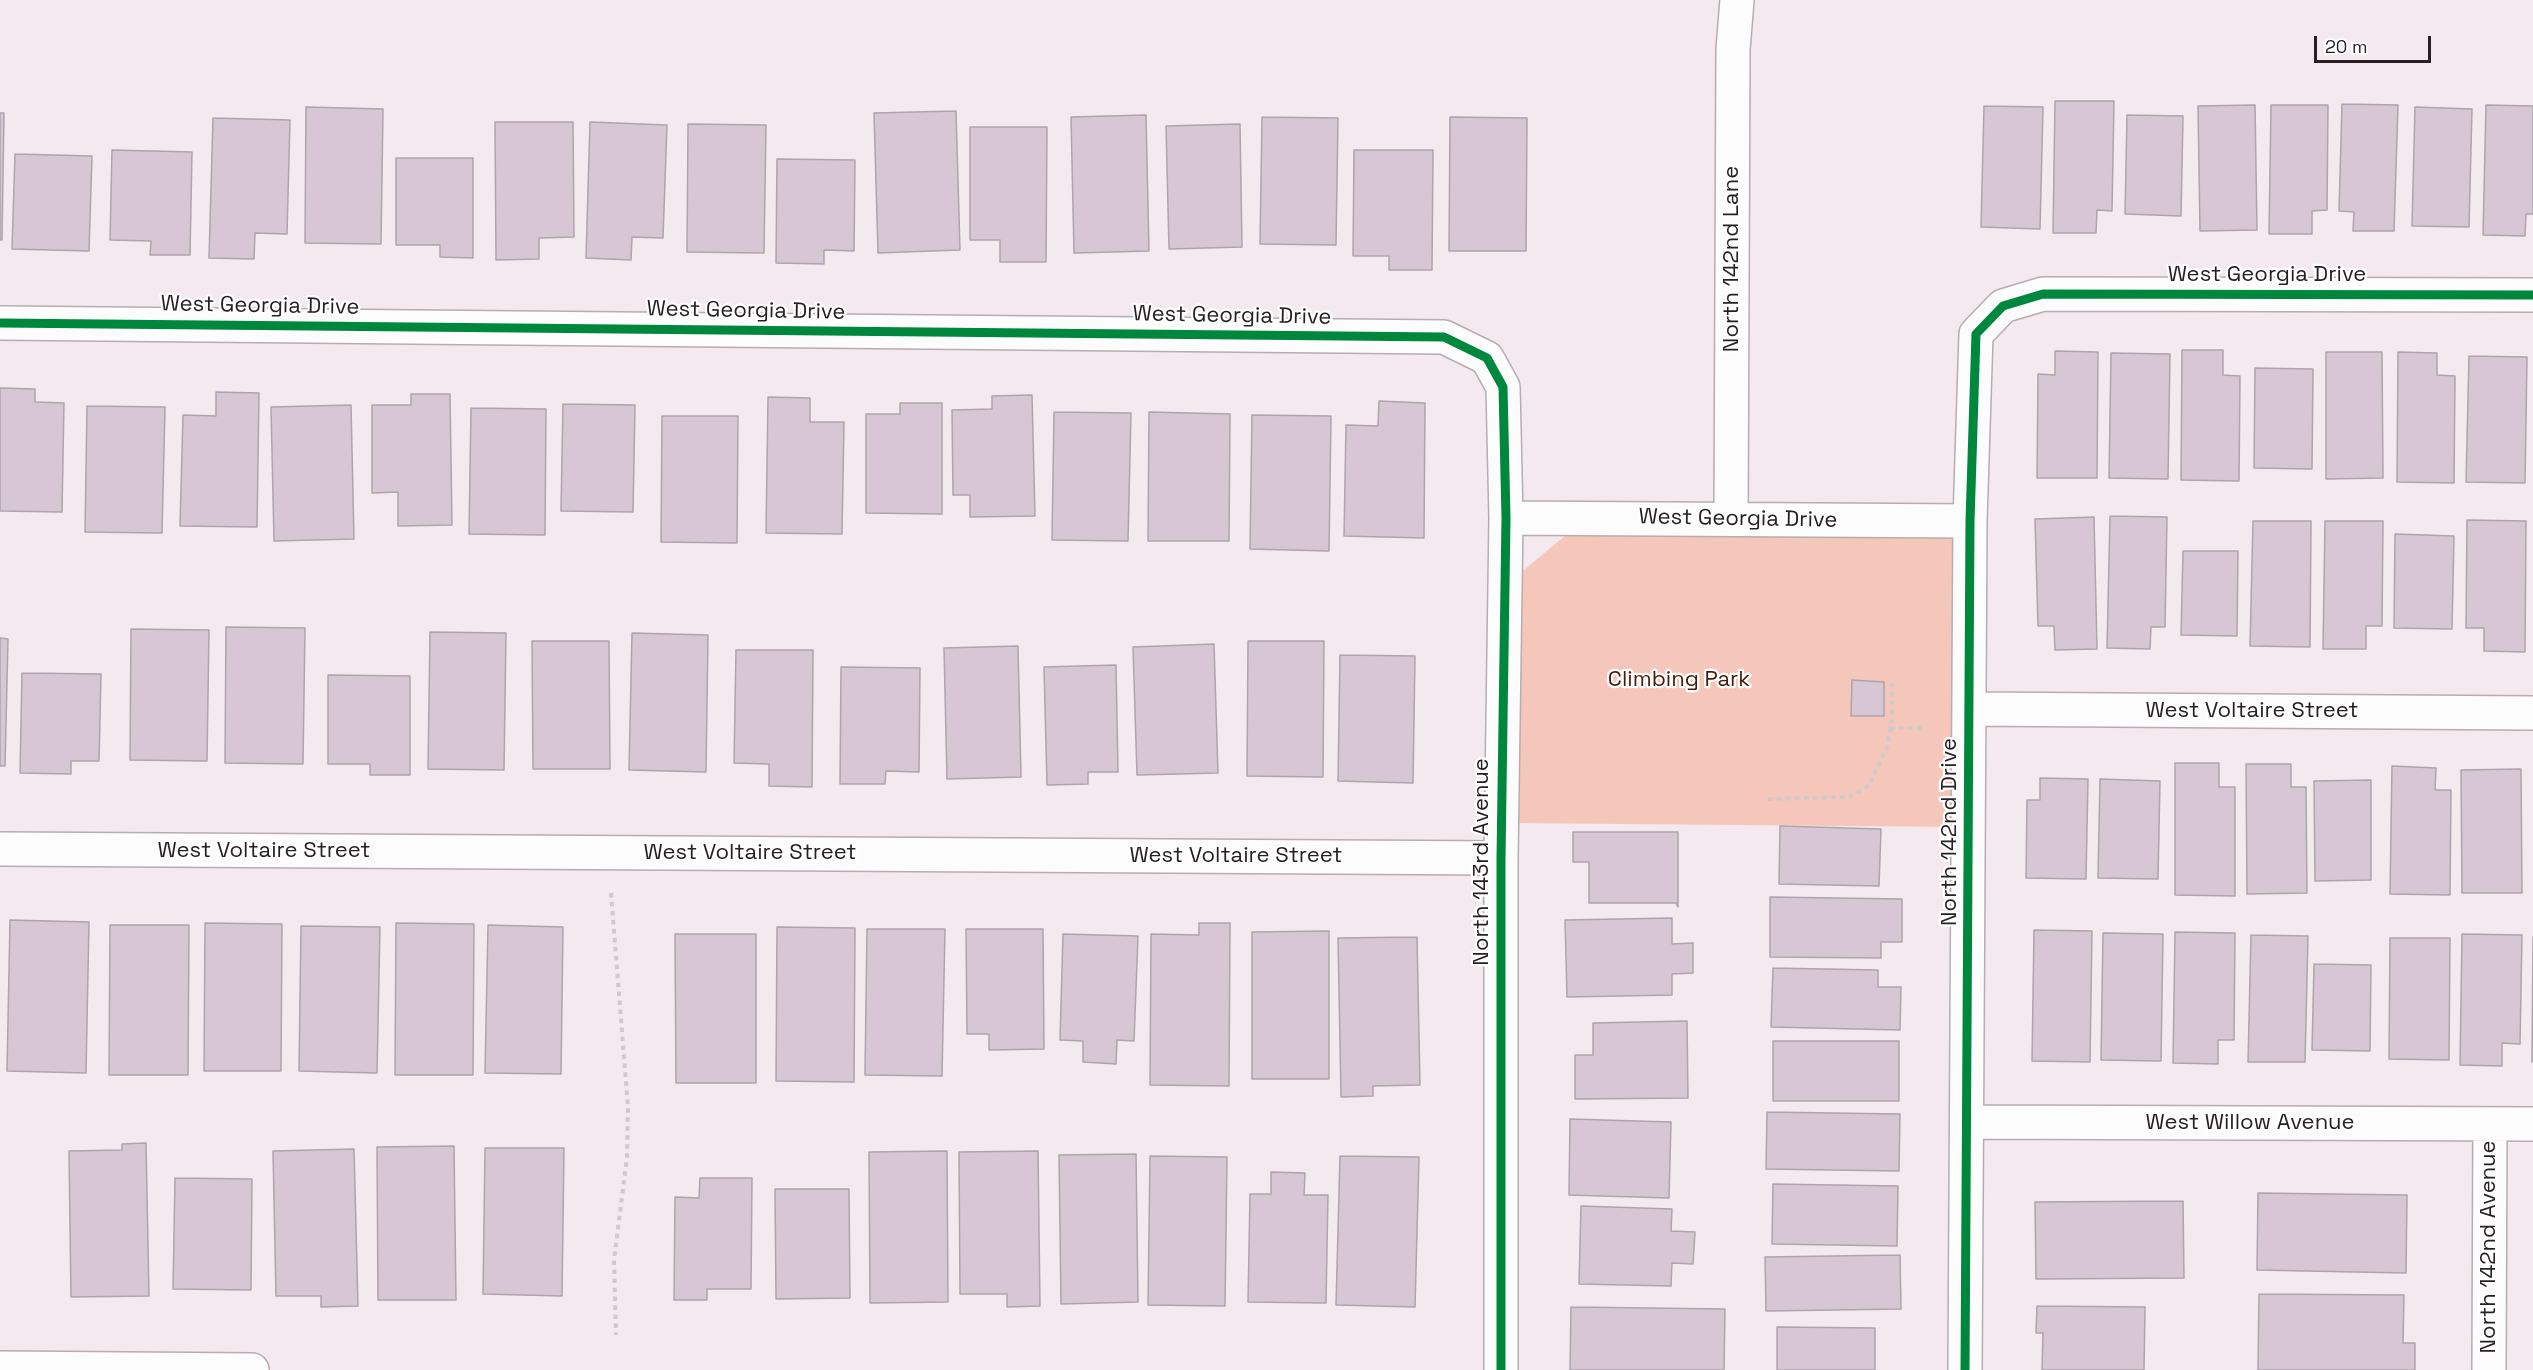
<!DOCTYPE html>
<html>
<head>
<meta charset="utf-8">
<style>
	body { margin:0 }
	#map { position:relative; width:2533px; height:1370px; overflow:hidden; background:#f4e9ee; font-family:"Space Grotesk",sans-serif }
	canvas { display:block }
	.scale { position:absolute; left:2314px; top:36px; width:117px; height:27px; box-sizing:border-box; border:3px solid #272023; border-top:0; padding-left:8px; font-size:18px; line-height:21px; white-space:nowrap; color:#272023; -webkit-text-stroke:4px #fff; paint-order:stroke }
</style>
</head>
<body>
<div id="map">
<canvas width="2533" height="1370"></canvas>
<div class="scale">20 m</div>
</div>
<script>
const context = document.querySelector('canvas').getContext('2d');
context.lineJoin = 'round';
function fill(path, color) {
  context.fillStyle = color;
  context.fill(path, 'evenodd');
}
function toPath(rows) {
  const path = new Path2D();
  for (const r of rows) {
    path.moveTo(r[0], r[1]);
    for (let i = 2; i < r.length; i += 2) path.lineTo(r[i], r[i + 1]);
  }
  return path;
}
function strokePath(path, color, width, dash) {
  context.strokeStyle = color;
  context.lineWidth = width;
  context.lineCap = dash ? 'butt' : 'round';
  context.setLineDash(dash || []);
  context.stroke(path);
}
function drawText(font, color, halo, rows, align = 'center') {
  context.font = font + ' "Space Grotesk",sans-serif';
  context.lineWidth = 4.5;
  context.setLineDash([]);
  context.textBaseline = 'middle';
  context.strokeStyle = halo;
  context.fillStyle = color;
  for (const [text, x, y, turn = 0] of rows) {
    context.save();
    context.translate(x, y);
    context.rotate((+turn || 0) * Math.PI / 180);
    context.textAlign = isNaN(turn) ? turn : align;
    if (halo) context.strokeText(text, 0, 0);
    context.fillText(text, 0, 0);
    context.restore();
  }
}
fill(toPath([
	[1566,535,1959,538,1960,827,1515,823,1518,575]
]), '#f5c6ba');
const building = toPath([
	[2055,101,2114,101,2112,211,2097,210,2096,233,2053,233,2055,101],
	[2342,104,2398,105,2394,231,2353,231,2354,212,2339,211,2342,104],
	[2255,105,2257,230,2200,231,2198,106,2255,105],
	[2271,105,2328,105,2327,210,2312,211,2312,234,2269,234,2271,105],
	[2486,105,2533,106,2533,214,2526,214,2525,236,2483,235,2486,105],
	[1984,106,2043,107,2040,229,1981,227,1984,106],
	[306,107,383,109,381,244,305,243,306,107],
	[2415,107,2472,109,2469,227,2412,226,2415,107],
	[956,111,960,250,878,253,874,113,956,111],
	[0,113,4,113,2,240,0,240,0,113],
	[1146,115,1149,251,1074,253,1071,117,1146,115],
	[2127,115,2183,116,2181,216,2125,214,2127,115],
	[1262,117,1338,118,1336,245,1260,244,1262,117],
	[1450,117,1527,118,1526,251,1449,251,1450,117],
	[213,118,290,120,287,234,255,233,254,259,209,258,213,118],
	[495,122,573,122,574,237,539,238,539,259,496,260,495,122],
	[590,122,667,125,663,238,632,237,631,260,586,258,590,122],
	[688,124,766,125,764,253,687,252,688,124],
	[1240,124,1242,247,1169,249,1166,126,1240,124],
	[970,127,1047,127,1046,262,1000,262,1000,240,970,240,970,127],
	[112,150,192,152,190,255,150,255,151,241,110,240,112,150],
	[1354,150,1433,150,1432,270,1389,270,1389,256,1353,256,1354,150],
	[15,154,92,156,89,251,12,249,15,154],
	[396,158,473,158,473,258,440,257,440,245,396,245,396,158],
	[777,159,855,160,854,251,824,250,824,264,776,263,777,159],
	[2182,350,2223,350,2223,375,2240,376,2239,481,2181,480,2182,350],
	[2055,351,2098,352,2097,478,2037,478,2038,374,2055,375,2055,351],
	[2326,352,2382,352,2383,478,2326,479,2326,352],
	[2398,352,2437,353,2437,375,2455,376,2454,483,2397,482,2398,352],
	[2111,353,2170,354,2168,479,2109,478,2111,353],
	[2469,356,2527,357,2525,483,2466,482,2469,356],
	[2255,368,2313,369,2312,469,2254,468,2255,368],
	[0,388,35,389,35,402,64,403,62,512,0,511,0,388],
	[216,392,259,393,257,527,180,526,183,415,216,416,216,392],
	[411,394,450,394,452,525,398,526,398,492,372,493,372,405,411,405,411,394],
	[1032,395,1035,516,970,517,970,495,953,495,952,410,992,409,992,396,1032,395],
	[768,397,810,398,810,422,844,422,842,534,766,533,768,397],
	[1379,401,1425,403,1424,538,1344,536,1346,425,1378,426,1379,401],
	[900,403,942,403,942,514,866,513,866,414,900,414,900,403],
	[563,404,635,405,633,512,561,511,563,404],
	[351,405,354,539,274,541,271,407,351,405],
	[87,406,165,407,162,533,85,532,87,406],
	[471,408,546,409,545,535,469,534,471,408],
	[1054,412,1131,413,1128,541,1052,540,1054,412],
	[1149,412,1230,414,1229,541,1148,541,1149,412],
	[1252,415,1331,416,1329,551,1250,549,1252,415],
	[662,416,738,416,737,543,661,542,662,416],
	[2110,516,2167,517,2165,627,2151,627,2150,649,2107,648,2110,516],
	[2094,517,2097,649,2055,650,2054,626,2038,626,2035,519,2094,517],
	[2467,520,2526,521,2525,652,2484,651,2484,628,2466,628,2467,520],
	[2253,521,2311,521,2310,647,2250,646,2253,521],
	[2325,521,2383,521,2382,626,2366,626,2366,649,2323,649,2325,521],
	[2395,534,2454,536,2452,629,2394,628,2395,534],
	[2183,551,2238,551,2237,636,2181,635,2183,551],
	[226,627,305,628,303,764,225,763,226,627],
	[131,629,209,630,207,761,130,760,131,629],
	[430,632,506,633,504,770,428,769,430,632],
	[632,633,708,635,706,772,629,770,632,633],
	[0,638,8,639,5,766,0,766,0,638],
	[532,641,609,641,610,769,533,769,532,641],
	[1248,641,1324,641,1323,777,1247,776,1248,641],
	[1214,644,1218,773,1137,775,1133,647,1214,644],
	[1018,646,1021,777,947,779,944,648,1018,646],
	[736,650,813,650,812,787,769,786,769,764,734,763,736,650],
	[1340,655,1415,656,1413,783,1338,781,1340,655],
	[1116,665,1118,772,1088,772,1088,784,1047,785,1044,667,1116,665],
	[841,667,920,668,919,772,886,771,885,784,840,784,841,667],
	[22,673,101,674,99,761,71,761,71,774,20,773,22,673],
	[328,675,410,676,410,775,370,775,370,764,328,764,328,675],
	[1852,680,1884,682,1884,716,1851,716,1852,680],
	[2175,763,2219,763,2219,787,2235,787,2235,896,2175,895,2175,763],
	[2246,764,2291,764,2291,787,2306,787,2307,893,2247,894,2246,764],
	[2392,766,2436,768,2435,790,2451,790,2450,895,2390,894,2392,766],
	[2521,769,2522,893,2462,893,2461,770,2521,769],
	[2040,778,2088,779,2086,879,2026,878,2027,800,2040,800,2040,778],
	[2100,779,2160,781,2158,879,2098,878,2100,779],
	[2371,780,2371,880,2315,881,2314,781,2371,780],
	[1780,826,1881,829,1879,886,1779,884,1780,826],
	[1573,832,1678,832,1678,907,1676,903,1589,903,1589,862,1573,862,1573,832],
	[1770,897,1902,899,1902,942,1881,942,1881,958,1770,957,1770,897],
	[1672,918,1672,944,1693,943,1693,973,1672,974,1672,995,1567,997,1565,920,1672,918],
	[10,920,89,922,86,1073,7,1071,10,920],
	[205,923,282,924,281,1071,204,1071,205,923],
	[396,923,474,924,473,1075,395,1075,396,923],
	[1199,923,1230,923,1229,1086,1150,1085,1151,934,1199,935,1199,923],
	[110,925,189,925,188,1075,109,1075,110,925],
	[488,925,563,927,561,1074,485,1073,488,925],
	[301,926,380,927,377,1073,299,1071,301,926],
	[777,927,855,928,854,1082,776,1081,777,927],
	[867,929,945,929,942,1076,865,1075,867,929],
	[966,929,1043,929,1044,1049,989,1050,989,1034,967,1034,966,929],
	[2034,930,2092,931,2090,1062,2032,1061,2034,930],
	[1329,931,1329,1079,1252,1079,1252,932,1329,931],
	[2175,932,2235,933,2234,1040,2218,1040,2218,1064,2173,1063,2175,932],
	[2103,933,2163,934,2161,1061,2101,1060,2103,933],
	[675,934,756,934,756,1083,676,1083,675,934],
	[1063,934,1138,936,1134,1041,1117,1040,1116,1064,1083,1062,1083,1041,1060,1040,1063,934],
	[2462,934,2522,935,2520,1044,2502,1043,2502,1066,2460,1065,2462,934],
	[2251,935,2308,936,2305,1062,2248,1062,2251,935],
	[1417,937,1420,1085,1373,1086,1373,1096,1341,1097,1338,938,1417,937],
	[2533,937,2533,1062,2532,1062,2533,937],
	[2390,938,2450,938,2449,1060,2389,1059,2390,938],
	[2314,964,2371,965,2370,1051,2312,1050,2314,964],
	[1773,968,1878,970,1878,987,1901,987,1900,1030,1771,1027,1773,968],
	[1687,1021,1688,1098,1575,1099,1575,1055,1593,1055,1593,1023,1687,1021],
	[1773,1041,1899,1041,1899,1101,1773,1101,1773,1041],
	[1767,1112,1900,1114,1899,1171,1766,1169,1767,1112],
	[1570,1119,1671,1122,1669,1198,1569,1195,1570,1119],
	[146,1143,149,1296,71,1297,69,1151,122,1150,122,1144,146,1143],
	[454,1146,456,1300,378,1300,377,1147,454,1146],
	[485,1148,564,1148,562,1296,483,1294,485,1148],
	[354,1149,358,1306,321,1307,321,1296,276,1296,273,1151,354,1149],
	[947,1151,948,1302,870,1303,869,1152,947,1151],
	[1038,1151,1040,1306,1007,1307,1007,1294,960,1294,959,1152,1038,1151],
	[1136,1154,1138,1302,1061,1304,1059,1155,1136,1154],
	[1150,1156,1227,1157,1225,1306,1148,1305,1150,1156],
	[1340,1156,1419,1157,1415,1307,1336,1305,1340,1156],
	[1271,1172,1305,1173,1304,1195,1328,1195,1326,1303,1248,1302,1250,1194,1271,1194,1271,1172],
	[175,1178,252,1179,251,1290,173,1289,175,1178],
	[700,1178,752,1178,751,1289,707,1289,707,1300,674,1300,675,1197,699,1198,700,1178],
	[1773,1184,1898,1186,1897,1246,1772,1244,1773,1184],
	[775,1189,849,1189,850,1298,776,1299,775,1189],
	[2258,1193,2407,1195,2406,1273,2257,1270,2258,1193],
	[2183,1201,2184,1278,2036,1279,2035,1202,2183,1201],
	[1581,1206,1672,1209,1671,1231,1695,1232,1693,1264,1672,1263,1671,1286,1579,1284,1581,1206],
	[1900,1255,1901,1309,1766,1311,1765,1257,1900,1255],
	[2259,1294,2404,1295,2403,1343,2415,1343,2415,1370,2258,1370,2259,1294],
	[2037,1306,2145,1307,2144,1370,2042,1370,2043,1333,2036,1333,2037,1306],
	[1571,1307,1725,1309,1724,1370,1570,1370,1571,1307],
	[1777,1327,1875,1328,1875,1370,1777,1370,1777,1327]
]);
fill(building, '#d7c7d4');
strokePath(building, '#aca5aa', 1.5);
const minor = toPath([
	[0,323,1444,337,1487,358,1503,387,1506,518,1501,858,1501,1370],
	[1506,518,1970,521],
	[1731,519,1733,49,1737,0],
	[1971,709,2533,713],
	[0,849,1501,858],
	[1967,1122,2533,1124],
	[0,1368,252,1370],
	[1965,1370,1970,521,1976,334,2003,306,2043,294,2533,295],
	[2489,1370,2490,1124]
]);
strokePath(minor, '#b5adb0', 36);
strokePath(toPath([
	[1890,728,1924,728],
	[1768,799,1849,797,1869,786,1887,747,1892,719,1892,682],
	[611,893,628,1107,627,1157,614,1260,616,1335]
]), '#cec9cb', 4, [4.5, 4.5]);
strokePath(minor, '#fdfcfc', 33);
strokePath(toPath([
	[0,323,1444,337,1487,358,1503,387,1506,518,1501,858,1501,1370],
	[1965,1370,1970,521,1976,334,2003,306,2043,294,2533,295]
]), '#00873e', 9);
drawText('22px', '#272023', '#fff', [
	["North 142nd Lane",1732,259,-90],
	["West Georgia Drive",2267,275],
	["West Georgia Drive",260,306,1],
	["West Georgia Drive",746,311,1],
	["West Georgia Drive",1232,316,1],
	["West Georgia Drive",1738,519,1],
	["West Voltaire Street",2252,711],
	["North 142nd Drive",1950,832,-90],
	["West Voltaire Street",264,851],
	["West Voltaire Street",750,853],
	["West Voltaire Street",1236,856],
	["North 143rd Avenue",1482,862,-90],
	["West Willow Avenue",2250,1123],
	["North 142nd Avenue",2489,1247,-90]
]);
drawText('22px', '#491907', '#fff', [
	["Climbing Park",1679,680]
]);
</script>
</body>
</html>
